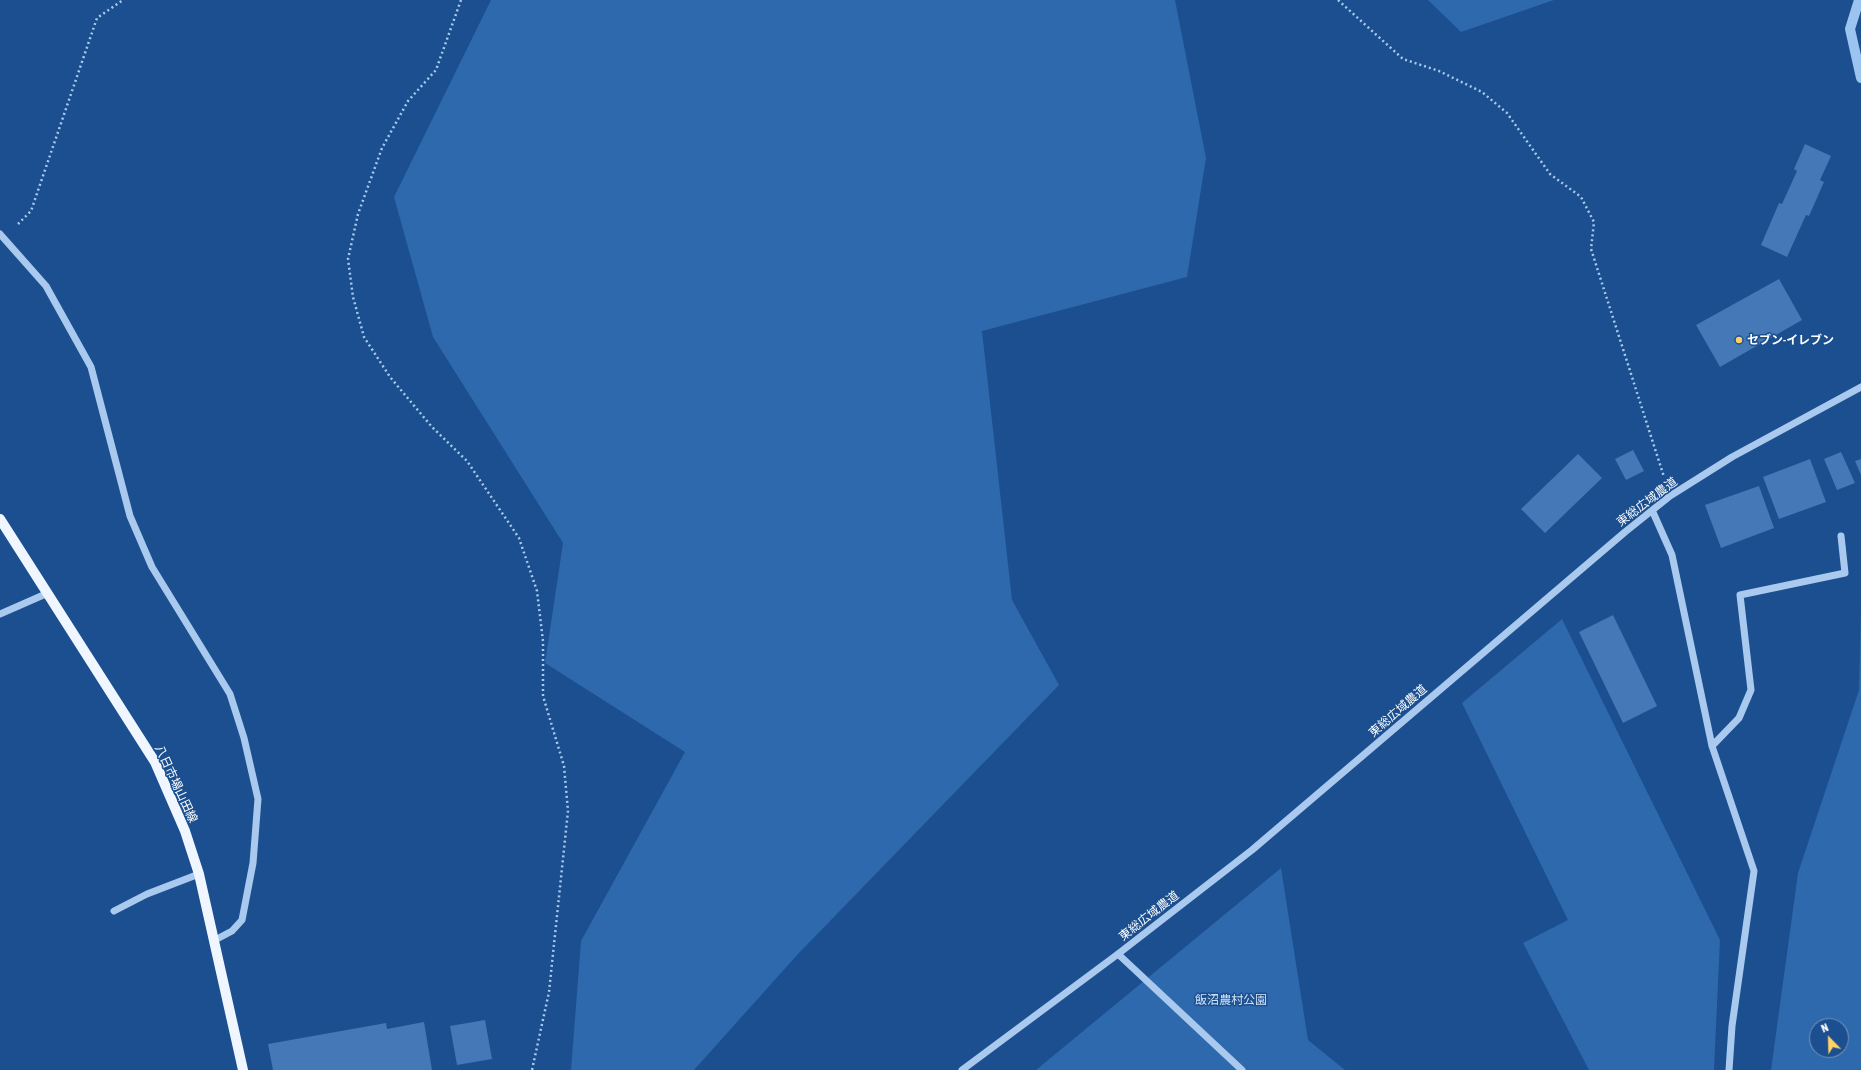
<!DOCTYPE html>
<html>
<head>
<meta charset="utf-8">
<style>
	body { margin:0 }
	#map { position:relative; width:1861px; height:1070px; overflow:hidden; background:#1b4f8f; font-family:"Asap Condensed",sans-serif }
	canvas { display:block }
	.north { position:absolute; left:1809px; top:1018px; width:40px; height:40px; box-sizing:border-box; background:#1b4f8f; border:1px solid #7695bc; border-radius:50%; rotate:337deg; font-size:11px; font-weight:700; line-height:16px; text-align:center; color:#fff }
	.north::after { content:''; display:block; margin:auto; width:14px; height:18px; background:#ffd166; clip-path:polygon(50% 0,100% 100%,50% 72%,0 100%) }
</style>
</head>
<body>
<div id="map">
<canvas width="1861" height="1070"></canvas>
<div class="north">N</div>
</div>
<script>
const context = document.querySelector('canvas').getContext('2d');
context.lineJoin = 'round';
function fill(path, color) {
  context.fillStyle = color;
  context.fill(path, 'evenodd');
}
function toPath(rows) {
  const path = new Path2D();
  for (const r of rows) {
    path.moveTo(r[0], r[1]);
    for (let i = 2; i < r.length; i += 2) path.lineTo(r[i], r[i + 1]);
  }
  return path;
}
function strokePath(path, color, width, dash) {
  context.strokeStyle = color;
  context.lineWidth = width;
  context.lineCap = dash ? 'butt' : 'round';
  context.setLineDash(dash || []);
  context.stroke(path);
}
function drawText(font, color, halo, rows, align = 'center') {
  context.font = font + ' "Asap Condensed","Noto Sans JP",sans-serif';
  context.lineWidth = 3;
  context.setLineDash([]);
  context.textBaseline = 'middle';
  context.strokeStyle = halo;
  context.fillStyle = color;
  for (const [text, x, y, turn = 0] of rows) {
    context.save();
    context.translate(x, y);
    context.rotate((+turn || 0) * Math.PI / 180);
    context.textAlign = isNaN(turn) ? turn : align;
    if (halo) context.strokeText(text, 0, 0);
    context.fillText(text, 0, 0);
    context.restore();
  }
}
fill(toPath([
	[491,0,1175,0,1206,158,1187,277,982,331,1012,600,1059,685,798,954,694,1070,571,1070,581,941,685,752,545,663,563,543,433,337,394,197],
	[1428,0,1554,0,1461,32],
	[1861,609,1861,1070,1771,1070,1798,873,1859,690],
	[1817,1026,1841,1026,1841,1050,1817,1050],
	[1562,619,1720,940,1714,1070,1589,1070,1523,943,1568,920,1462,703],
	[1281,868,1308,1040,1345,1070,1036,1070]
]), '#2e69ad');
strokePath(toPath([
	[1859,0,1850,29,1861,78]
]), '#9cc4f0', 10);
fill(toPath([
	[1805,144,1831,156,1820,180,1824,182,1809,216,1806,215,1787,257,1761,245,1779,203,1782,204,1797,171,1794,169],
	[1779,279,1802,320,1720,367,1696,325],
	[1633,450,1644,471,1626,480,1615,459],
	[1841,452,1855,483,1837,490,1824,459],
	[1578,454,1602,478,1545,533,1521,509],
	[1810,459,1826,502,1779,519,1763,477],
	[1861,459,1861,475,1855,461],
	[1759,486,1774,528,1721,548,1705,505],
	[1613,615,1657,706,1623,723,1579,632],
	[485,1020,492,1059,457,1065,450,1026],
	[424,1022,432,1070,273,1070,268,1044,386,1023,387,1029]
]), '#4478b7');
strokePath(toPath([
	[461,0,436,70,408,101,382,148,358,214,348,259,353,297,364,337,390,377,432,427,467,461,519,538,537,591,543,641,543,696,564,766,568,811,549,992,532,1070],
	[1338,0,1403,59,1439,71,1482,92,1507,113,1550,174,1581,197,1594,222,1591,249,1664,477],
	[18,224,31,211,97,18,123,0]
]), '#a9c9ee', 2.5, [2, 3]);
strokePath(toPath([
	[0,234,46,286,91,367,130,516,152,567,230,694,244,738,258,799,253,863,242,920,232,931,215,940],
	[1652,510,1672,555,1712,746,1754,871,1732,1026,1729,1070],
	[0,614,48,593],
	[1712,746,1739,718,1751,690,1740,595,1845,573,1841,536],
	[114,911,147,894,199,874],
	[1118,954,1242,1070],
	[962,1070,1118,954,1252,850,1625,532,1670,496,1732,457,1861,387]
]), '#a9c9ee', 7);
strokePath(toPath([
	[0,519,155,762,185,831,199,874,243,1070]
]), '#f0f6ff', 10);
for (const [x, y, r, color] of [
	[1739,340,4,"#ffd166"]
]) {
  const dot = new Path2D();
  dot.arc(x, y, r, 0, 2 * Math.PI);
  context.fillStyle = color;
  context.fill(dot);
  strokePath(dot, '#1b4f8f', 1.5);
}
drawText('bold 12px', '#fff', '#1b4f8f', [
	["セブン-イレブン",1747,340]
], 'left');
drawText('12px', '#fff', '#1b4f8f', [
	["東総広域農道",1647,502,-37],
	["東総広域農道",1398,711,-41],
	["八日市場山田線",176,784,65],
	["東総広域農道",1149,916,-38]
]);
drawText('12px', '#cfe3fa', '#1b4f8f', [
	["飯沼農村公園",1231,1000]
]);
</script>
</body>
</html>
